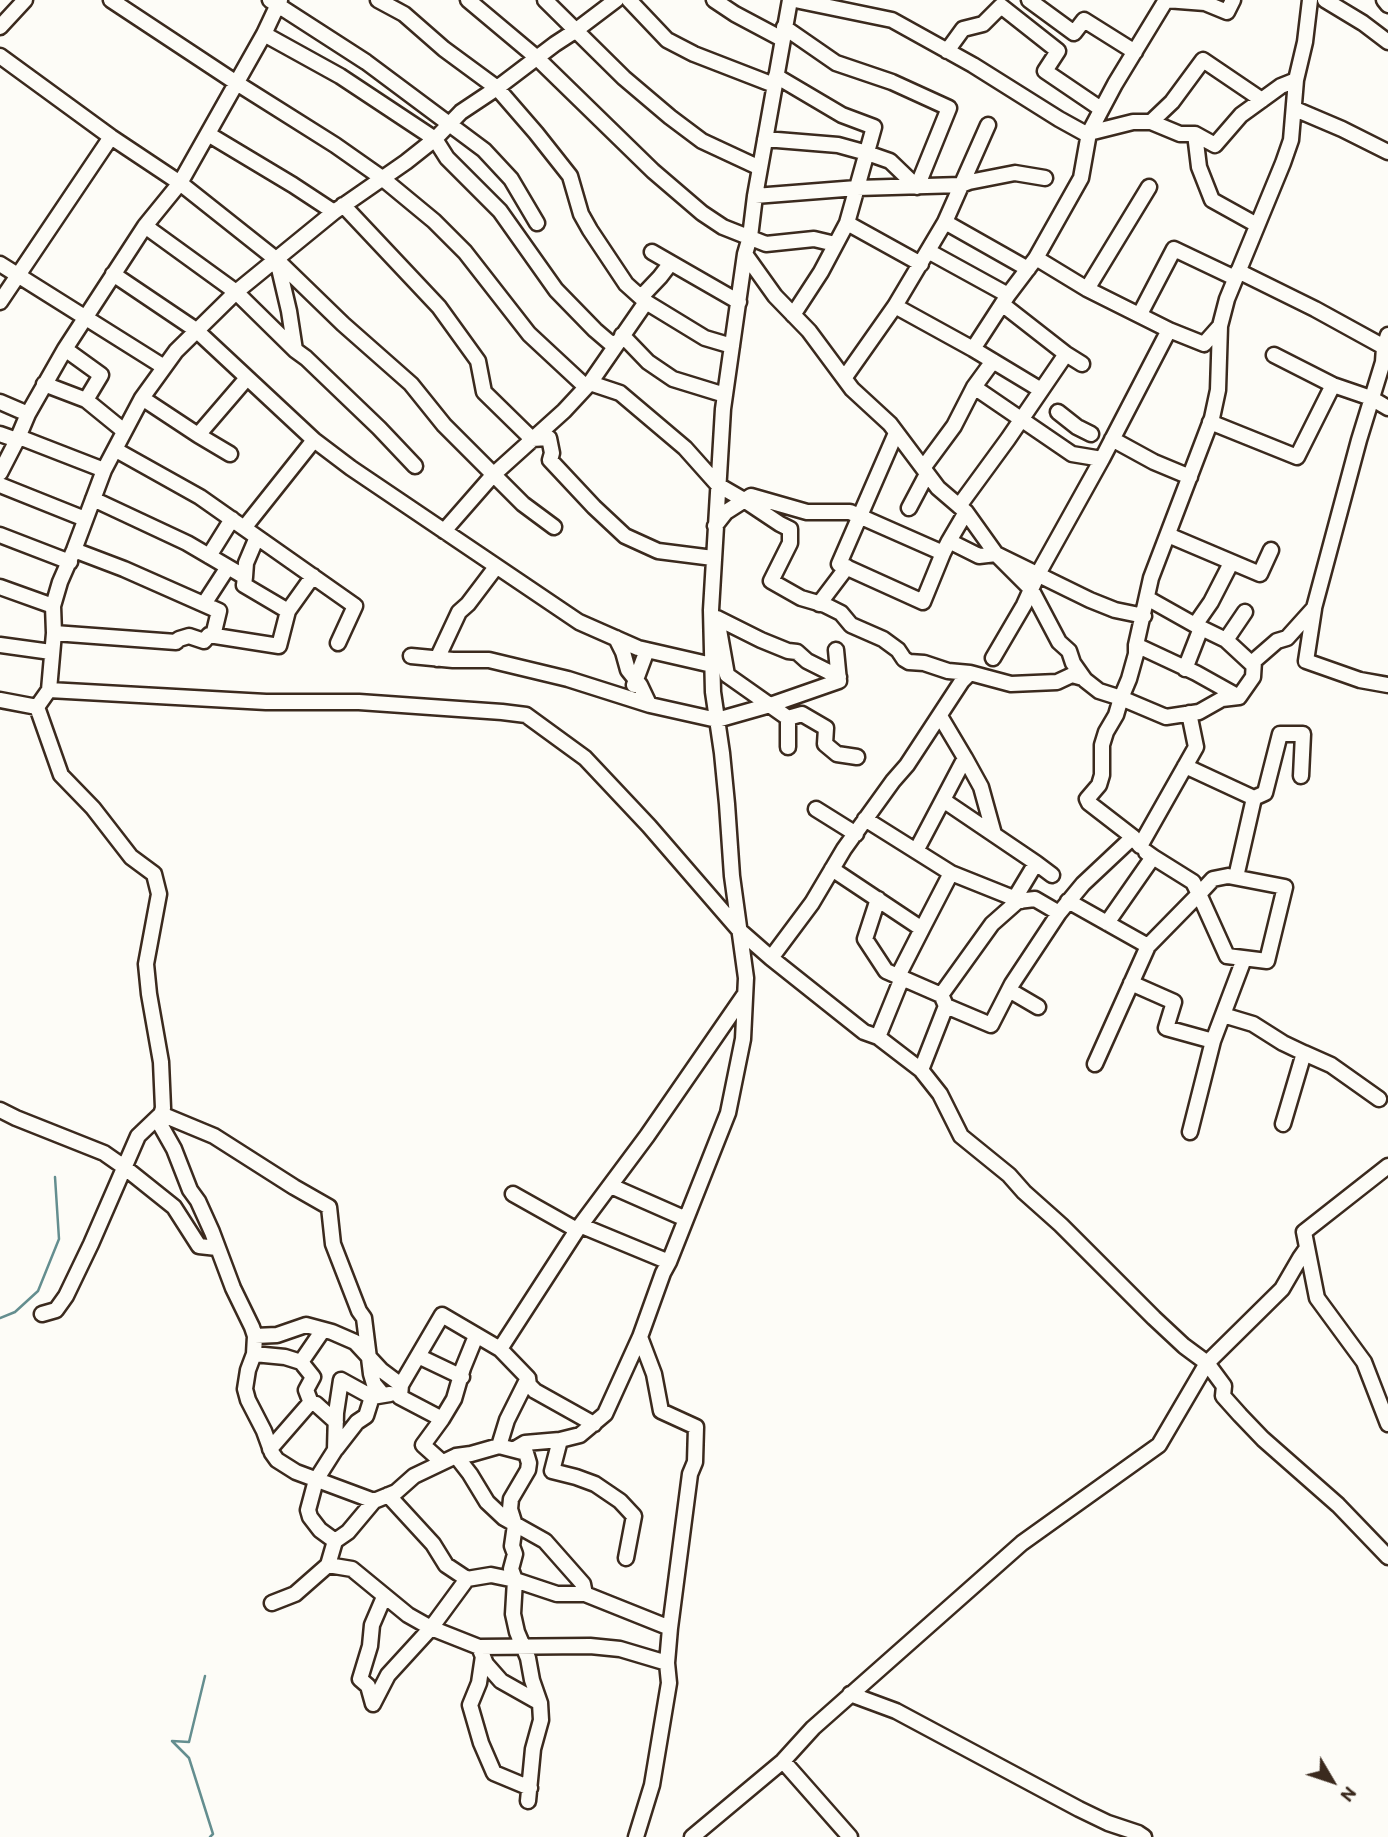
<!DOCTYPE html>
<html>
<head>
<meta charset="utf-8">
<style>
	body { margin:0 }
	#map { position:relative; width:1388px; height:1837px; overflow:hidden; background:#fdfcf7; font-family:Itim,sans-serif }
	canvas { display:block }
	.north { position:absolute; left:1297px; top:1746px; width:70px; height:70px; -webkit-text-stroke:5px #fdfcf7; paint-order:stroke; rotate:129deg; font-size:19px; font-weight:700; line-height:28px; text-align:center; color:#3b2a1e }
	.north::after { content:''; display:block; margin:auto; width:24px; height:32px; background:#3b2a1e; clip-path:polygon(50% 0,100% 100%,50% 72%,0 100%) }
</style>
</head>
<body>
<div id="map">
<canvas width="1388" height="1837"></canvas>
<div class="north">N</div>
</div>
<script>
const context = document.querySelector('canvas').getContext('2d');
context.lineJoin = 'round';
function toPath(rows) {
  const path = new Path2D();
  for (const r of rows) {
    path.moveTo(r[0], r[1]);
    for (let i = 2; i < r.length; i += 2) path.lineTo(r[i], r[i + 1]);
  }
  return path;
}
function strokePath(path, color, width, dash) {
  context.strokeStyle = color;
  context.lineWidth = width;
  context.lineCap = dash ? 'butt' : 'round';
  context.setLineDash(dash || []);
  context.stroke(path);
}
strokePath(toPath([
	[0,1318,15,1312,38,1291,59,1239,55,1177],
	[205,1676,189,1742,172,1741,189,1758,213,1834,210,1837]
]), '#648e8f', 2.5);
const minor = toPath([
	[111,0,235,82,335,145,382,178,434,221,465,252,529,334,586,387],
	[270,0,366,62,484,150,511,179,537,223],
	[378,0,404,14,444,49,497,88,536,133,570,176,581,214,590,230,626,284,646,302,705,338,732,346],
	[468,0,536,57,653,171,702,213,723,227,766,244,814,239,835,244],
	[545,0,624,78,670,117,702,141,760,168],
	[629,0,667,40,694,54,774,85],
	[714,0,735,14,782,39],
	[795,0,892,20,973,65,1059,119,1088,135],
	[1029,0,1074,33,1084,20,1135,52],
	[1166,0,1205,3],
	[1204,0,1205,3,1227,12,1233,0],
	[1325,0,1363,23,1388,42],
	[1384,0,1388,5],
	[0,27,25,0],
	[264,34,340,76,435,139,447,158,500,211,556,290,595,330,609,342,617,344],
	[947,51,963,29,983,24,1001,6,1058,51,1045,71,1101,109],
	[0,56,111,137,180,183,277,260,343,324,411,384,444,425,523,504,554,527],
	[776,76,842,115,874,127,847,223,821,272,793,315],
	[1295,109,1342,129,1388,152],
	[1151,122,1172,102,1203,60,1262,100],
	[1089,133,1115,84,1166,0],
	[208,134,293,185,334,212],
	[1195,134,1199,167,1212,200,1257,225],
	[765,139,838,145,867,153,890,161,917,187,949,108,892,82,836,63,784,27],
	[755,196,857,188,961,185,969,182,1015,173,1045,178],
	[343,205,439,307,478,361,484,392,532,439,549,438,552,453,550,460,594,507,625,536,658,551,713,558],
	[945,222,1028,269],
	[847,223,921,264],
	[145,226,236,292,295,350,306,358,379,428,415,466],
	[928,251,1008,295],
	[652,252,739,302],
	[745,254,775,296,809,331,852,389,890,424,938,488,966,512,996,554,1090,600,1115,610,1144,616],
	[1036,258,1087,289,1169,330,1204,344,1220,326],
	[277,260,289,311,295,350],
	[0,264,164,367],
	[1238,271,1315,309,1384,347],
	[113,274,196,330,314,440,351,468,579,622,638,648,712,665],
	[1087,289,1149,187],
	[641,297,660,277,670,264],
	[0,302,111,137],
	[1002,304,1066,354,1082,364],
	[895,306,973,349,1041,390],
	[1140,314,1174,249,1235,278],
	[622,335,648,362,673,379,725,395],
	[65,349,101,375,86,400],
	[973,349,1008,295,1036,258,1081,178,1089,133,1133,122,1151,122,1180,134,1195,134,1215,145,1241,115,1281,86,1296,80],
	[1274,355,1333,385,1371,398,1388,408],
	[845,377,895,306,945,222,988,125],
	[590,383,620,393,685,448,718,485,744,500,780,524,790,529,790,543,771,581,801,598,825,605,841,613,851,625,883,639,898,650,904,659,909,662,924,663,948,671,970,673,1011,684,1057,682,1072,675,1083,678],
	[44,384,86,400,124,431],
	[974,387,1072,454,1102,459],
	[142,398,198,435,247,378],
	[0,402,28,414],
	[1058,412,1077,427,1091,434],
	[1210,422,1297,457,1333,385],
	[896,433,839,564,923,602,943,553],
	[0,434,17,440],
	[198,435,230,454],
	[19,437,104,470],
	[1112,439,1154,462,1190,477],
	[116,450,200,497,355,606,338,643],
	[923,468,954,426,974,387,993,361],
	[0,473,17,440,28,414,65,349,145,226,180,183,264,34,280,0],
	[0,485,85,519],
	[959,506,1008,439,1066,354],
	[909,508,927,474],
	[715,526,726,512,751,496,807,512,850,512,943,553,949,541,979,556,996,554,1031,589,1059,642,1069,651,1073,663,1085,680,1099,691,1121,698,1166,717,1199,712,1222,699,1239,697,1253,677,1254,661,1277,641,1287,638,1314,608,1359,440,1383,362,1384,347,1388,335],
	[244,528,314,440],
	[444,531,493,475,564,411,590,383,646,302],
	[0,535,70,562],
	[1168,535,1260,574,1271,550],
	[949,541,966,512],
	[74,550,124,569,219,611,213,636],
	[209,556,232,519],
	[245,577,246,563,257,537],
	[0,587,53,606],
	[1147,598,1195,625,1211,602,1231,563],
	[204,604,228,567],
	[819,604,847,567],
	[1314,609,1306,661,1360,680,1388,685],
	[288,611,313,576],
	[717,618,761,640,788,651,797,652,807,661,839,677],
	[718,624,727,675,788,718,802,714,826,728,825,744,837,754,857,757],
	[1195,625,1226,640,1245,612],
	[54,633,176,642,179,639,189,636,204,641,209,635,279,646,288,611,244,585,245,577,187,543,93,499],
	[616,638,623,652,628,670,640,685,649,704],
	[1226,640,1253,665],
	[0,645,51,652],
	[1136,645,1196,673,1239,697],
	[411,656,453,660,489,660,568,679,650,705,717,720,770,705,839,681,836,650],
	[993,658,1024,605,1038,574,1102,459,1169,330],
	[437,659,459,612,468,604,496,567],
	[1185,669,1201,628],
	[634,685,647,650],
	[49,690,266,702,359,702,502,712,526,715,585,758,649,826,739,930,771,958,864,1032,878,1037,902,978],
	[0,700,37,707,61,775,93,808,131,857,154,874,159,894,146,964,149,994,161,1062,163,1108,160,1118,161,1126,174,1149,190,1190,198,1201,212,1232,233,1288,252,1327,255,1336,254,1354,248,1370,245,1389,248,1400,264,1431,272,1453,277,1460,296,1472,374,1501,396,1492,414,1476,456,1456,471,1454,499,1446,526,1453,529,1463,528,1470,511,1499,510,1509,515,1525,512,1546,515,1554,511,1569,515,1580,513,1614,517,1632,528,1658,532,1680,540,1703,541,1720,533,1749,528,1801],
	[37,707,49,690,54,633,53,606,60,582,74,550,104,470,142,398,176,351,236,292,334,212,406,162,435,139,461,112,497,88,555,44,575,31,616,0],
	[940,716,965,758],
	[788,718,788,747],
	[1185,766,1254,798,1236,877],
	[1254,798,1265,793,1280,734,1303,734,1301,776],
	[943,800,1036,863,1015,898],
	[816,809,856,834],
	[865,819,951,873,922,929],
	[1133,837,1089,803,1087,799,1099,785,1102,775,1102,745,1106,732,1116,715,1121,698,1129,679,1136,654,1136,645,1151,578,1212,418,1218,390,1220,326,1227,299,1283,163,1291,140,1296,80,1305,42,1310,0],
	[916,851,965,758,981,787,994,834],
	[1036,863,1052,875],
	[832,869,922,929,898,976],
	[951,873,1021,901],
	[878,899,865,939,886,971,941,995,992,924,1018,901,1035,899,1059,913,1083,884,1133,837,1140,846,1196,747,1189,713],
	[1068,901,1148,946,1095,1064],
	[1107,923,1153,857,1146,852],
	[1148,946,1199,894,1213,879,1228,876,1285,887,1267,961,1227,956,1199,894,1193,882,1153,857],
	[771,958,812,903,844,849,893,781,907,765,962,681,970,673],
	[1131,983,1174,1002,1166,1028,1213,1041,1244,959],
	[1009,990,1038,1007],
	[946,1006,991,1025,1012,984,1059,913],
	[1223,1015,1253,1024,1283,1043,1304,1053,1283,1124],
	[878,1037,921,1070,940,1094,961,1136,1009,1175,1024,1192,1061,1225,1154,1318,1184,1346,1207,1363,1224,1386,1223,1396,1240,1415,1263,1439,1338,1505,1388,1557],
	[1304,1053,1331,1065,1379,1099],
	[921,1070,946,1006,943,999],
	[0,1110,16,1118,104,1153,124,1167,174,1207,199,1246,217,1248],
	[1190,1132,1213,1041],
	[1388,1166,1304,1232,1317,1298,1364,1362,1388,1424],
	[611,1186,686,1219],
	[513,1194,577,1230],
	[582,1226,669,1262],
	[42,1314,56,1310,66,1296,91,1244,138,1136,161,1114,214,1136,294,1187,329,1207,333,1244,359,1311,364,1318,371,1374,374,1384,383,1395],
	[255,1336,277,1335,306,1325,332,1332,355,1342,381,1370,401,1385],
	[500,1349,577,1230,647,1136,745,994],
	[254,1354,285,1357,301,1362,323,1330],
	[418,1356,462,1377],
	[301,1362,313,1377,306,1390,311,1403],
	[528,1378,529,1385,535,1391,594,1424],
	[442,1419,454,1399,463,1368,476,1336],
	[560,1440,552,1471,576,1477,595,1484,620,1501,634,1516,626,1558],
	[270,1449,310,1403,316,1404,336,1422],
	[336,1449,357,1422,366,1416,372,1397],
	[515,1449,525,1443,560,1440,580,1435,605,1414,640,1337,663,1273,669,1262,728,1113,743,1039,746,978,732,876,727,804,722,753,713,692,711,610,723,409,745,254,750,237,755,196,790,0],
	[456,1456,470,1474,487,1502,504,1518,545,1541,583,1584,585,1594],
	[442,1462,423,1445,442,1419,400,1397,401,1385,442,1315,500,1349,528,1378,507,1420,499,1446],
	[388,1495,433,1544,446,1565,467,1579,491,1575,515,1580,557,1594,585,1594,670,1628],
	[335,1541,320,1530,310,1517,308,1510,316,1480,335,1450,336,1413,341,1380,372,1397,390,1394],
	[328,1565,352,1569,408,1615,431,1628,479,1647,486,1664,501,1681,540,1703],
	[272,1603,295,1594,328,1565,335,1541,348,1532,374,1501],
	[479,1647,590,1646,620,1649,667,1663],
	[483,1656,479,1683,470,1705,481,1743,494,1773,530,1788],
	[850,1694,896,1711,1079,1809,1108,1823,1138,1833,1144,1837],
	[373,1704,388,1675,431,1628,467,1579],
	[373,1704,368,1686,360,1679,370,1646,372,1625,384,1597],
	[783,1761,850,1837],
	[636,1837,652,1785,669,1683,667,1663,670,1628,690,1474,695,1462,696,1427,661,1411,654,1374,640,1337],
	[692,1837,783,1761,813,1728,1022,1543,1159,1445,1207,1363,1282,1289,1300,1258,1307,1248]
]);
strokePath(minor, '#3b2a1e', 19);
strokePath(minor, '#fdfcf7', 14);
</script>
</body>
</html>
